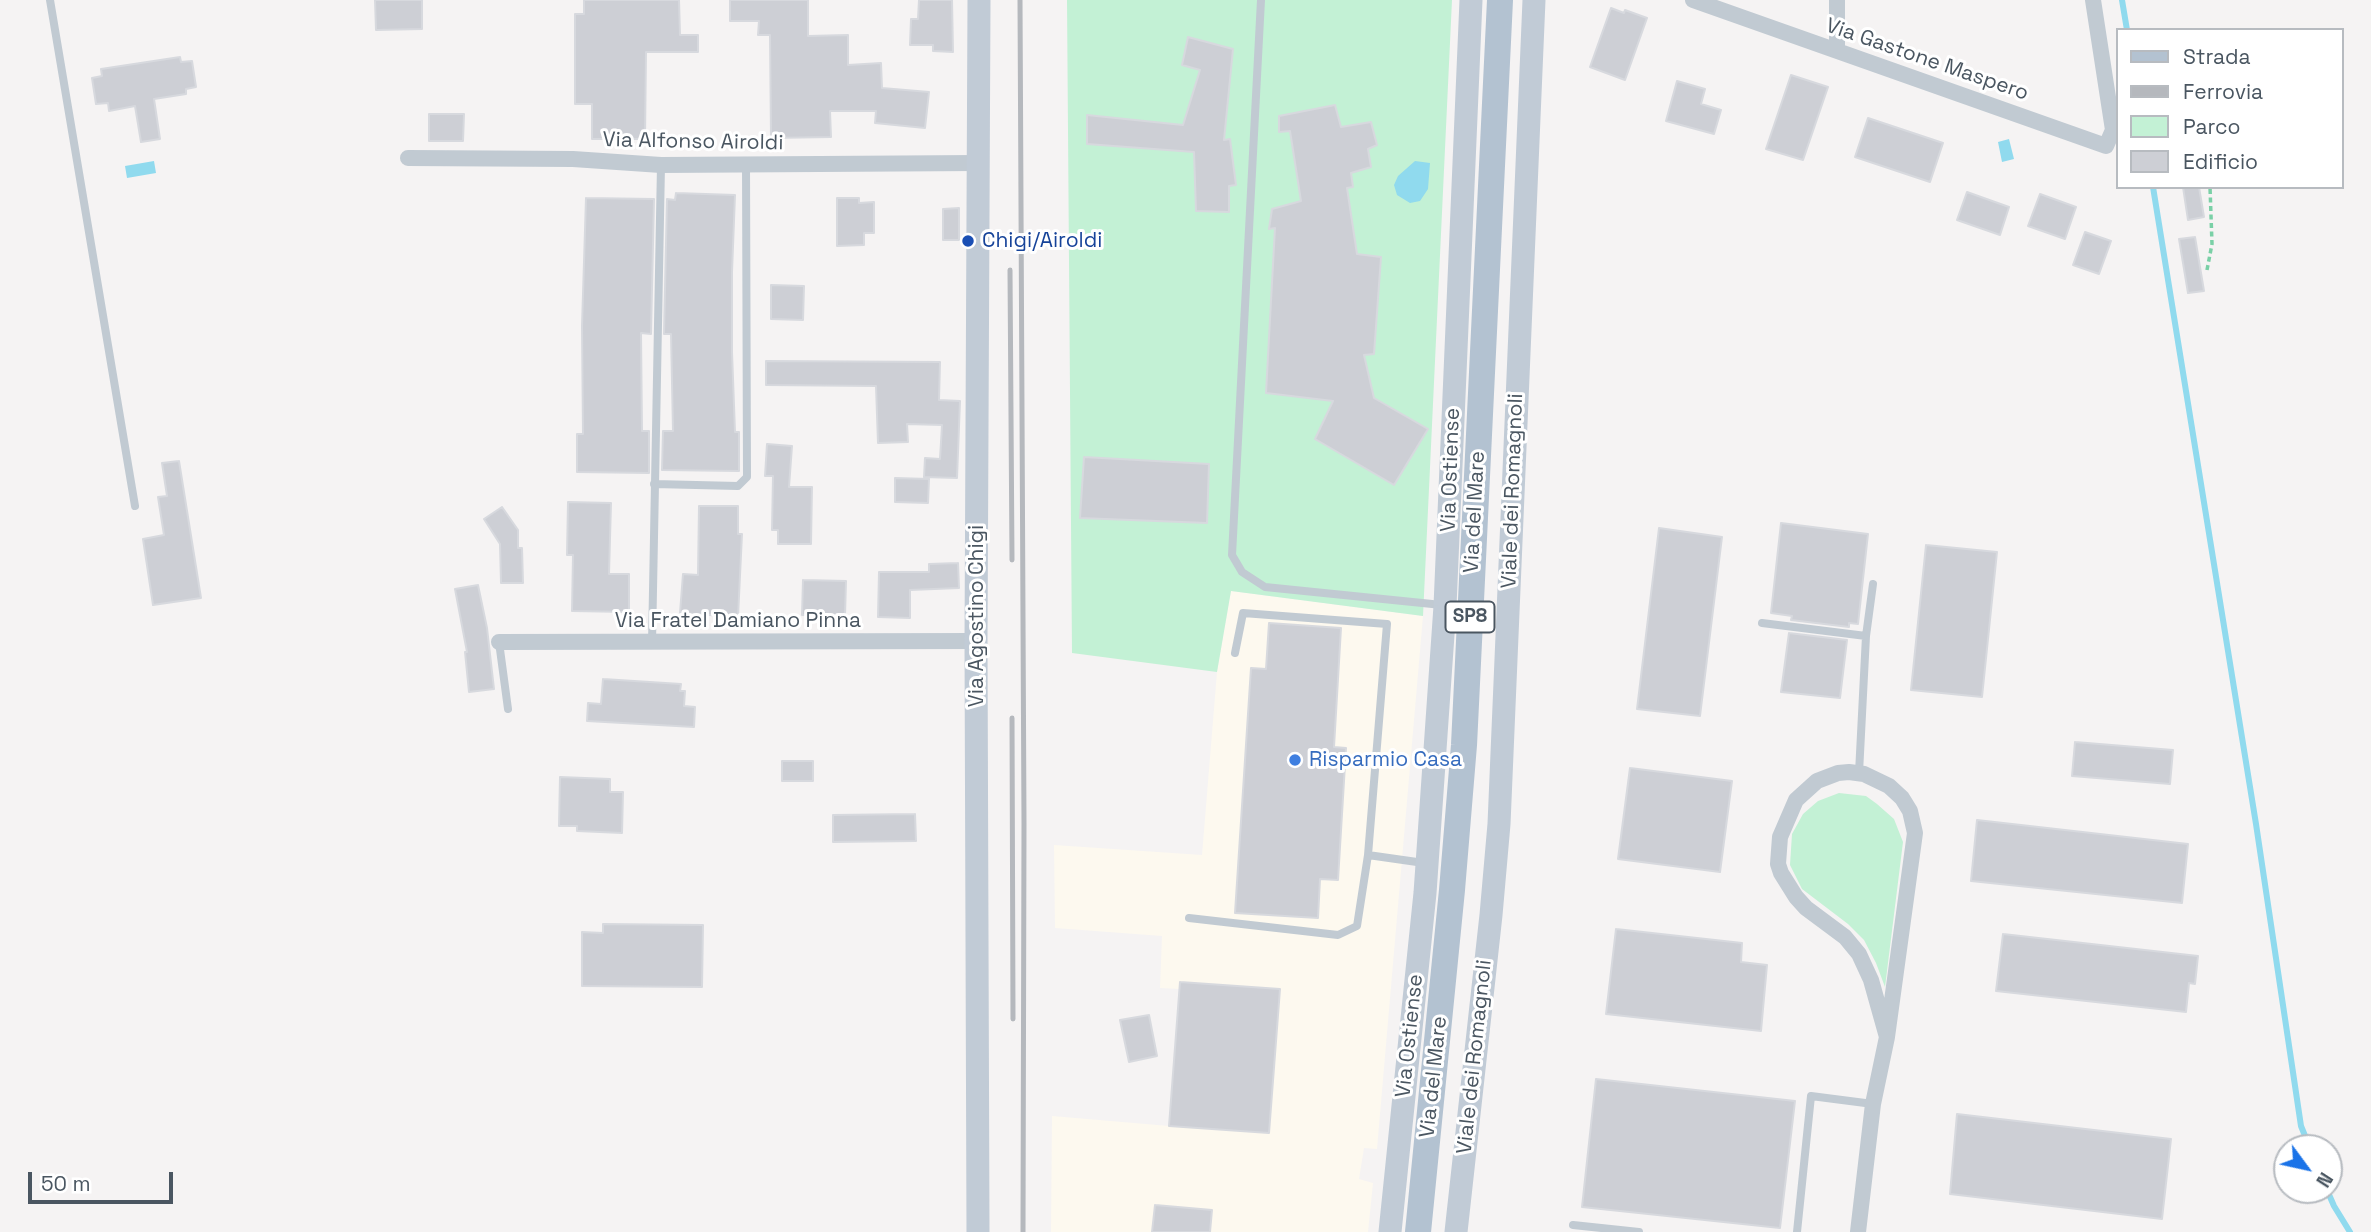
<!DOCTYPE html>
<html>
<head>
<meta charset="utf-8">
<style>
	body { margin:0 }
	#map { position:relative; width:2371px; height:1232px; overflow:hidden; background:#f5f3f3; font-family:"Space Grotesk",sans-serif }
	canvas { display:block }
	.legend { position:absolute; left:2116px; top:28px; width:228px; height:161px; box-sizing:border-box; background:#fff; border:2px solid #b7bbc0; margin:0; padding:9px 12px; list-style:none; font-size:21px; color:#4a5661 }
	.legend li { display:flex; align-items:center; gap:14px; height:35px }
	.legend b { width:35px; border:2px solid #b7bbc0 }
	.north { position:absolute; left:2273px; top:1134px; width:70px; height:70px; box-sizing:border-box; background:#fff; border:2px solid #b7bbc0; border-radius:50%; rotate:123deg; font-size:19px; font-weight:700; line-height:28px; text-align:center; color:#4a5661 }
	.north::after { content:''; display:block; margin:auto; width:24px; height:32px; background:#1a73e8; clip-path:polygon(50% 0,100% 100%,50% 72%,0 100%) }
	.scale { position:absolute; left:28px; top:1172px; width:145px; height:32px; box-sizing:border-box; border:4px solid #4a5661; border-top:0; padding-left:9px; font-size:21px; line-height:24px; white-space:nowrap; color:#4a5661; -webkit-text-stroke:5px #fff; paint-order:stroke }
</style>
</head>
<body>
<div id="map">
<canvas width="2371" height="1232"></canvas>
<ul class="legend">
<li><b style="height:9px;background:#b3c2d1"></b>Strada</li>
<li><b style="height:9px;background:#b5b8bd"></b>Ferrovia</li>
<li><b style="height:19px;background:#c3f1d5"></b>Parco</li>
<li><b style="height:19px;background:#cdcfd5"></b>Edificio</li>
</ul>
<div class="north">N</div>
<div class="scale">50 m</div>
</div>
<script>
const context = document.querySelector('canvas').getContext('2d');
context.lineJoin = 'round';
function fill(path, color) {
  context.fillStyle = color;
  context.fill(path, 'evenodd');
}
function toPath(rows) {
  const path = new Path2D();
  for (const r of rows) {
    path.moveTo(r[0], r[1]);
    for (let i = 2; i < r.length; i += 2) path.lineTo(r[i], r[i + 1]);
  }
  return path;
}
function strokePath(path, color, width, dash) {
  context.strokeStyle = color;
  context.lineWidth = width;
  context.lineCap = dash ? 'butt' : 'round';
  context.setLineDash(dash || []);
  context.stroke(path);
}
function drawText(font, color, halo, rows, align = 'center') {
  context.font = font + ' "Space Grotesk",sans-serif';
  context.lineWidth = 6;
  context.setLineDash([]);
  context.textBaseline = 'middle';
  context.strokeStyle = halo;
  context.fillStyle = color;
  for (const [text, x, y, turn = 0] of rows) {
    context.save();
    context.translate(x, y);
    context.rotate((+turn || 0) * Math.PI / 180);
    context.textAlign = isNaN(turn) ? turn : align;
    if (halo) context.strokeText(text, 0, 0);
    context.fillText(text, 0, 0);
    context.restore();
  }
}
fill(toPath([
	[1231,591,1423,616,1377,1149,1364,1148,1359,1179,1373,1183,1368,1232,1051,1232,1052,1116,1169,1126,1180,989,1160,988,1162,936,1055,928,1054,845,1202,855,1217,672]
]), '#fdf9ef');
fill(toPath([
	[1067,0,1452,0,1423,616,1231,591,1217,672,1072,653],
	[1839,793,1866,796,1877,804,1894,819,1903,842,1885,987,1876,963,1864,940,1848,924,1802,889,1790,865,1792,834,1803,814,1818,801]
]), '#c3f1d5');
fill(toPath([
	[2009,139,2014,159,2002,162,1998,142],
	[154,161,156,173,127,178,125,166],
	[1415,161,1430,163,1428,189,1420,201,1410,203,1397,195,1394,185,1398,176]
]), '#90daee');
strokePath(toPath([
	[2122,0,2127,30],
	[2153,187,2256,824,2301,1126,2310,1148],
	[2327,1190,2334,1206,2350,1232]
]), '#90daee', 6);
const building = toPath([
	[375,0,422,0,422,29,376,30,375,0],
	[584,0,679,0,680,35,698,35,698,52,646,52,645,139,592,139,592,104,575,104,575,14,584,14,584,0],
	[730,0,808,0,808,36,848,35,848,65,881,63,882,88,929,92,925,128,875,123,876,111,830,111,831,137,771,138,770,35,758,35,759,21,730,21,730,0],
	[919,0,952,0,953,52,933,51,933,45,910,45,911,19,918,19,919,0],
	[1611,8,1624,13,1625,10,1647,18,1625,80,1590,67,1611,8],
	[1188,37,1233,49,1224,140,1230,139,1236,185,1229,186,1229,212,1196,211,1194,152,1087,144,1087,115,1183,125,1200,70,1182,65,1188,37],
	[180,57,181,62,192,61,196,87,186,89,186,94,154,99,160,139,141,142,135,106,109,111,108,103,96,104,92,78,102,76,101,69,180,57],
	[1791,75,1828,87,1803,160,1766,149,1791,75],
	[1677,81,1705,89,1701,104,1721,110,1714,134,1666,121,1677,81],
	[1335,105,1341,127,1371,122,1377,145,1368,149,1371,167,1351,173,1353,187,1347,188,1357,254,1381,257,1374,354,1364,355,1374,398,1428,429,1394,485,1315,439,1333,401,1266,393,1275,228,1269,229,1272,209,1301,201,1290,131,1279,132,1279,116,1335,105],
	[429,114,464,114,463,141,429,141,429,114],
	[1868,118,1943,143,1930,182,1855,157,1868,118],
	[2183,187,2199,187,2204,217,2188,220,2183,187],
	[1967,192,2009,207,2000,235,1957,220,1967,192],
	[676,193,735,195,732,272,732,352,735,432,739,432,739,471,662,470,663,431,673,431,671,334,664,334,667,199,675,200,676,193],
	[2040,194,2076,207,2065,239,2028,226,2040,194],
	[586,198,654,199,651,334,641,333,642,431,649,431,649,473,577,472,577,434,583,434,582,326,586,198],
	[837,198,859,198,859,203,874,202,874,233,864,233,864,245,837,246,837,198],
	[959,208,959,240,943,240,943,209,959,208],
	[2085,232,2111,241,2099,274,2073,265,2085,232],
	[2195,237,2204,291,2188,293,2179,239,2195,237],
	[771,285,804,286,803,320,771,319,771,285],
	[766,361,940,362,939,400,960,401,957,478,924,477,925,458,940,459,942,425,907,424,908,442,878,443,876,386,766,385,766,361],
	[767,444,792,446,789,487,812,487,811,544,778,544,778,530,772,530,773,476,765,476,767,444],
	[1084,457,1209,464,1207,523,1080,518,1084,457],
	[179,461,201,598,153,605,143,539,164,535,158,497,167,496,162,463,179,461],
	[895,478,929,479,928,503,895,502,895,478],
	[568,502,611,503,609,574,629,574,629,612,572,611,573,555,567,555,568,502],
	[699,506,738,506,738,534,742,534,738,617,680,613,683,574,698,575,699,506],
	[502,507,518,530,518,548,522,548,523,583,501,583,500,544,484,519,502,507],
	[1781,523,1868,534,1858,624,1849,623,1849,627,1791,620,1792,616,1771,613,1781,523],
	[1659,528,1722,537,1700,716,1637,709,1659,528],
	[1926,545,1997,552,1982,697,1911,690,1926,545],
	[958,563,959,588,910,590,910,618,878,617,879,572,929,572,929,564,958,563],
	[803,580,846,581,845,616,802,615,803,580],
	[478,585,487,628,494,689,469,692,465,652,467,652,455,589,478,585],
	[1269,623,1341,628,1334,747,1346,748,1338,880,1320,879,1318,918,1235,913,1251,668,1266,669,1269,623],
	[1789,633,1847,640,1840,698,1781,692,1789,633],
	[603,679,681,684,680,691,685,691,684,706,695,707,694,727,587,721,588,703,601,704,603,679],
	[2075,742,2173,750,2170,784,2072,776,2075,742],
	[782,761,813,761,813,781,782,781,782,761],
	[1630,768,1732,781,1720,872,1618,859,1630,768],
	[560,777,610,779,610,792,623,792,622,833,577,831,577,826,559,826,560,777],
	[915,814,916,841,833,842,833,815,915,814],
	[1977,820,2188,844,2182,903,1971,881,1977,820],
	[603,924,703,925,702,987,582,986,582,932,603,933,603,924],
	[1616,929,1742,943,1741,962,1767,965,1761,1031,1606,1014,1616,929],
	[2003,934,2198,956,2195,984,2189,983,2186,1012,1996,991,2003,934],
	[1180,982,1280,989,1269,1133,1169,1126,1180,982],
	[1149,1015,1157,1056,1129,1062,1120,1020,1149,1015],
	[1596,1079,1795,1101,1780,1228,1582,1207,1596,1079],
	[1957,1114,2171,1139,2162,1219,1950,1194,1957,1114],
	[1155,1205,1212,1210,1210,1232,1152,1232,1155,1205]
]);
fill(building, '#cdcfd5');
strokePath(building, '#d7d9de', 2);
strokePath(toPath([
	[2207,270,2212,244,2210,187]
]), '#7ad0a6', 3.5, [5, 3.5]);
strokePath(toPath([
	[50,0,135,506],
	[1261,0,1232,555,1242,572,1265,587,1442,605],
	[654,484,738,486,747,477,746,165],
	[1762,623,1866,636],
	[499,642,508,709],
	[652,643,661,165],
	[1235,653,1243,613,1387,624,1368,855,1424,863],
	[1859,773,1866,636,1873,584],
	[1189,918,1338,935,1357,926,1368,855],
	[1573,1225,1639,1232],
	[1797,1232,1811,1096,1873,1104]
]), '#c1cad2', 8);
strokePath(toPath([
	[1693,0,2106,146,2113,130,2093,0],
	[1837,0,1837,50],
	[408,158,573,159,661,165,978,163],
	[499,642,976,641],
	[1858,1232,1873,1104,1887,1037,1915,833,1910,811,1902,798,1889,786,1864,774,1849,772,1838,773,1817,781,1796,800,1780,837,1778,864,1781,873,1796,897,1806,908,1845,937,1859,954,1871,980,1887,1037]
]), '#c1cad2', 16);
strokePath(toPath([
	[978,1232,976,641,979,0],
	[1390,1232,1425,893,1445,606,1471,0],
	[1456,1232,1491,915,1499,824,1534,0]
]), '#c1cbd6', 23);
strokePath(toPath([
	[1418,1232,1452,890,1464,745,1500,0]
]), '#b3c2d1', 26);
strokePath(toPath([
	[1020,0,1024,823,1023,1232],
	[1010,270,1012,560],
	[1012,718,1013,1019]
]), '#b5b8bd', 5);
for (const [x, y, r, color] of [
	[968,241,7,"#1a4fb4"],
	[1295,760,7,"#3f7fe0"]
]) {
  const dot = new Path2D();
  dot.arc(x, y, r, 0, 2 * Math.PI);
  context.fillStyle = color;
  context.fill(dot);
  strokePath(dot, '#fff', 2.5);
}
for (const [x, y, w] of [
	[1470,617,49]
]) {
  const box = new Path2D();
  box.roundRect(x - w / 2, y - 15.5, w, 31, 5);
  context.fillStyle = '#fff';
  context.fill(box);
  strokePath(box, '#4a5661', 2);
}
drawText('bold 19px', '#4a5661', null, [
	["SP8",1470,617]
]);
drawText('21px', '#4a5661', '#fff', [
	["Via Gastone Maspero",1927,60,19],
	["Via Alfonso Airoldi",693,142,1],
	["Via Ostiense",1451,470,-88],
	["Viale dei Romagnoli",1513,491,-88],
	["Via del Mare",1475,512,-87],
	["Via Agostino Chigi",977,616,-90],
	["Via Fratel Damiano Pinna",738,621],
	["Via Ostiense",1410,1036,-84],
	["Viale dei Romagnoli",1475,1057,-84],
	["Via del Mare",1434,1077,-84]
]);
drawText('21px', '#164399', '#fff', [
	["Chigi/Airoldi",982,241]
], 'left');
drawText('21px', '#366cbe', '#fff', [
	["Risparmio Casa",1309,760]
], 'left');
</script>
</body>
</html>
